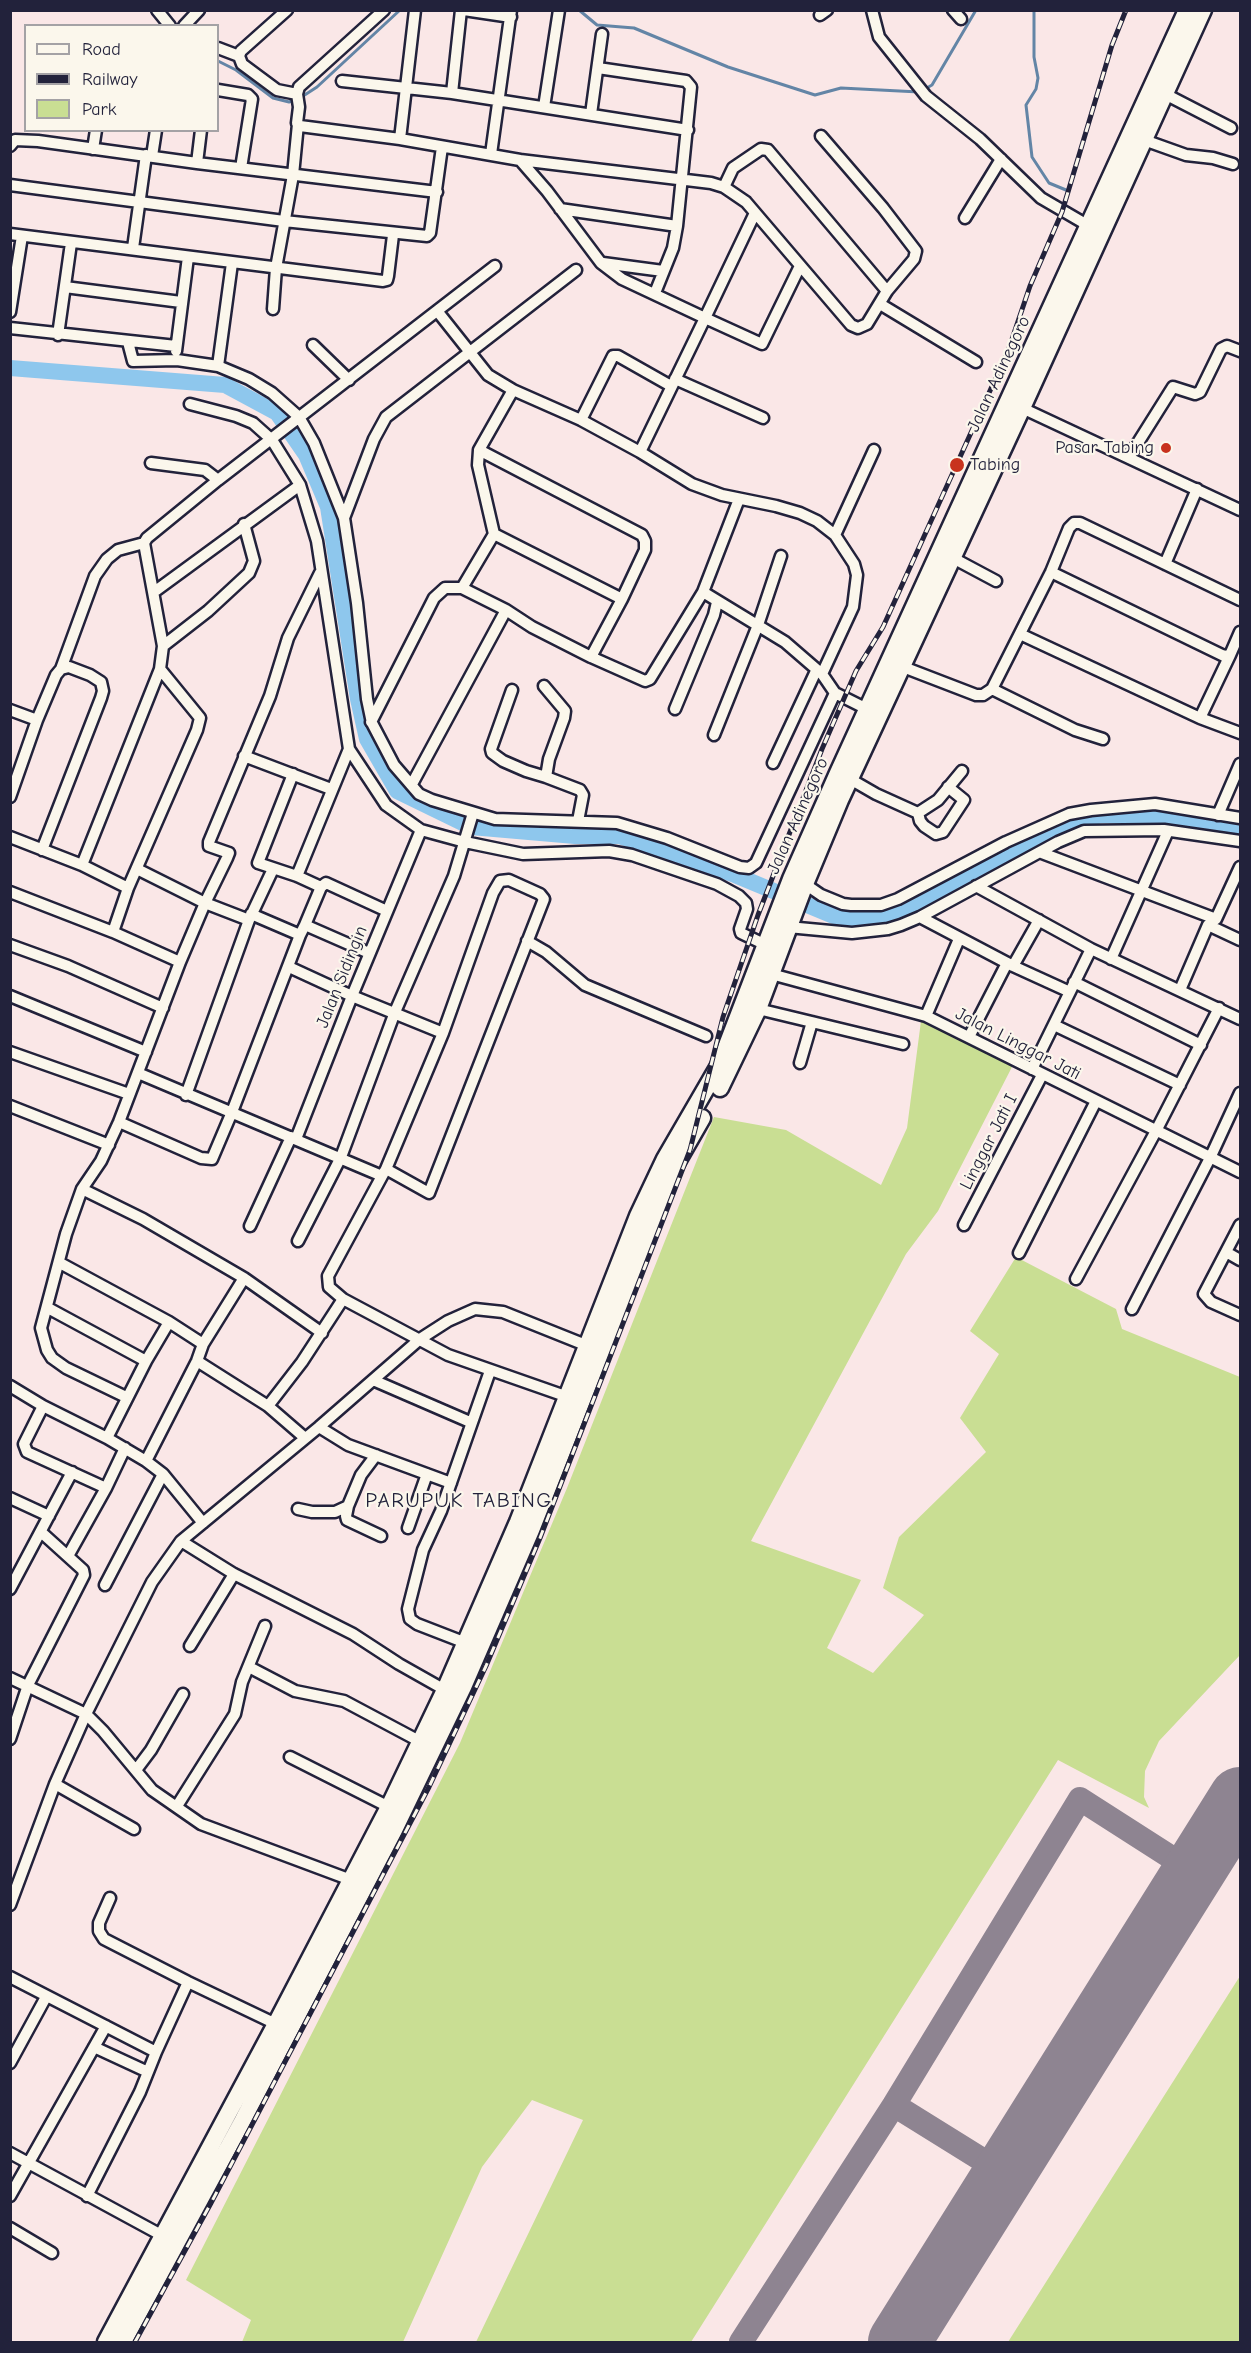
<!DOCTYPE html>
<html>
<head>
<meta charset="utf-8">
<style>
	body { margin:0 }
	#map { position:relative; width:1251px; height:2353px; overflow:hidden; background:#fae7e7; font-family:"Comic Neue",sans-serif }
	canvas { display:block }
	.frame { position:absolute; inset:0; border:12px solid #22223b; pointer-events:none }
	.legend { position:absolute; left:24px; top:24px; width:195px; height:108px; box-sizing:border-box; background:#fbf7ec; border:2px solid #a4a2a5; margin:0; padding:8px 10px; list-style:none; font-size:18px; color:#22223b }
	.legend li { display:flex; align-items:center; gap:12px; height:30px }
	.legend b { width:30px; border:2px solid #a4a2a5 }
</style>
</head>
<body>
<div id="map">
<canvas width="1251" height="2353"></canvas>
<div class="frame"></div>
<ul class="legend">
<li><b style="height:8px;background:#fbf7ec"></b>Road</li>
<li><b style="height:8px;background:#22223b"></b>Railway</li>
<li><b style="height:16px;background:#c9de93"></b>Park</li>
</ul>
</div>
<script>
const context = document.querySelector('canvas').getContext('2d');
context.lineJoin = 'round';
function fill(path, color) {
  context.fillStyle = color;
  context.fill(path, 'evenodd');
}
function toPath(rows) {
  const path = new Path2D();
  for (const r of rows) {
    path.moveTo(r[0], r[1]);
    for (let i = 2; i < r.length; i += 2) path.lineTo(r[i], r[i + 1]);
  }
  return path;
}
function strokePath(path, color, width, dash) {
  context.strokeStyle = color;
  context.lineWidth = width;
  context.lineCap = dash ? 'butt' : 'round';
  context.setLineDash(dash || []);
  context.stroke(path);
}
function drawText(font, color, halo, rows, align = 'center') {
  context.font = font + ' "Comic Neue",sans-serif';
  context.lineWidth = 4.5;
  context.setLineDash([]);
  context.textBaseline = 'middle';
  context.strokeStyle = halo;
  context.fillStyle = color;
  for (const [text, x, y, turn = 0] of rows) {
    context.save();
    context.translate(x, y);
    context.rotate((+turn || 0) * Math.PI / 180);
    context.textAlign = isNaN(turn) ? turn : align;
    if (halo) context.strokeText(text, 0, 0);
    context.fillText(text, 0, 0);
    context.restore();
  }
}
fill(toPath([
	[921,1021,1013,1065,938,1211,906,1254,751,1541,861,1580,827,1648,873,1673,924,1615,883,1588,899,1537,986,1452,960,1418,999,1354,970,1331,1016,1257,1116,1309,1122,1329,1240,1377,1240,1655,1159,1741,1145,1771,1144,1797,1149,1808,1058,1760,691,2342,476,2342,583,2120,532,2100,482,2167,403,2342,242,2342,251,2320,186,2280,460,1743,567,1488,714,1117,786,1130,881,1185,907,1128],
	[1240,1976,1240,2342,1008,2342]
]), '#c9de93');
strokePath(toPath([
	[579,10,597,25,634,28,728,67,815,95,841,88,919,92],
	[1034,10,1034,57,1038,78,1036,89,1026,105,1032,157,1049,183,1066,190],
	[218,61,236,70,273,98,289,102,294,100],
	[925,89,932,85,976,10],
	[300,98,317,87,400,10]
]), '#6385a6', 3);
strokePath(toPath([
	[10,368,225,385,277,413,306,455,328,507,358,699,367,739,397,791,471,827,575,836,619,836,735,875,841,919,879,919,897,914,1040,835,1101,815,1159,817,1240,828]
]), '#8ec7ed', 16);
strokePath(toPath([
	[894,2105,1005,2174],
	[741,2342,894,2105,1080,1799,1194,1872]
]), '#8e8491', 24);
strokePath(toPath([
	[899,2342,1240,1798]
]), '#8e8491', 62);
const minor = toPath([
	[157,10,170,26],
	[287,10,241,51,239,56,242,64,277,90,297,94,299,107,297,123,300,126,400,139,520,160,547,191,601,263,622,279,705,318,640,452],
	[464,10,511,17],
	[872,10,879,37,926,96,980,139,1041,198,1089,226],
	[953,10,961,19],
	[820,15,827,10],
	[184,26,199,10],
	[218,48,239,56],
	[598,68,686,81,691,87,677,226,673,248,655,293],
	[342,81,452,93,688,130],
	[218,90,248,95,252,99,241,168],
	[452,93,461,10],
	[297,94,299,87,384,10],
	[1165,94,1231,128],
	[544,107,559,10],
	[591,114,602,34],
	[400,139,415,10],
	[1144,140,1186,155,1213,158,1233,164],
	[10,146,15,140,38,141,197,163,437,192],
	[93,149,96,130],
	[491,154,511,10],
	[152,156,156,130],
	[520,160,711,183,724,187,746,202,851,325,858,328,867,324,887,291,914,259,916,251,883,208,821,136],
	[197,163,201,130],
	[10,185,284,221,427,236,430,233,442,147],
	[724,187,733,168,761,149,768,150,887,291],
	[560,209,677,226],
	[755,213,705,318,762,344,800,266],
	[965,218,1001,159],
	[10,234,383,281,387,280,388,276,393,235],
	[133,248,146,155],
	[603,263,663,271],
	[65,287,181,302],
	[880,304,976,362],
	[273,309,276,268,293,175,298,124],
	[10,312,22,236],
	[438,312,488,375,513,390,581,420,640,452,692,484,722,495,776,506,800,513,817,521,835,535,854,564,857,575,853,607,822,674,835,693,867,709],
	[10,328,176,346],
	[58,335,71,243],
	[128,342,133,361,177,360,218,366,249,379,272,393,299,417,314,443,344,518,357,603,367,699,372,723,394,765,419,794,432,800,495,819,617,823,667,838,740,867,749,868,756,863,835,693],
	[313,345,349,380],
	[176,351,188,257],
	[218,366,232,263],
	[675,379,763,418],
	[190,404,236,416,253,423,272,440,300,485,317,541,349,749,386,805,421,830,465,842,523,854,609,851,632,855,717,884,739,896,746,903,747,909,740,929,741,933,766,945],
	[1022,408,1240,510],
	[581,420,613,356,618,356,671,386],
	[479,450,642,535,645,541,645,550,622,599,591,657],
	[1129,457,1173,387,1195,394,1200,392,1221,349,1227,346,1240,351],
	[151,463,205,470,218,480],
	[344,518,374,439,386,417,576,270],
	[494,534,622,599],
	[835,535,874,450],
	[951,557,996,581],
	[1165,564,1197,489],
	[1051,572,1224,656,1230,655,1240,632],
	[462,588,494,534,478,465,479,450,513,390],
	[154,592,300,485],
	[703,592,785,642,822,674],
	[1020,634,1200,718,1240,733],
	[163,646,208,611,249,573,254,561,244,524],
	[898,665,976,695,983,695,992,689,1051,572,1069,528,1074,523,1080,523,1240,600],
	[61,669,95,576,107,559,118,550,144,543],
	[544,686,565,711,564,718,549,759,546,777,580,790,583,795,578,821],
	[992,689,1075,730,1103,739],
	[512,690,491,749,492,753,503,761,526,771,546,777],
	[675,709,714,615,717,602],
	[10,710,37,720],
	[1200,718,1230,655],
	[371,722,434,598,445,588,462,588,506,610,532,627,591,657,645,681,650,679,703,592,739,499],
	[714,735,758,625,781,556],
	[244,756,331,789],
	[773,763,816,671],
	[293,774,258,863,297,876,321,887],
	[850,779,876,794,918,813,938,800,962,771],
	[412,784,506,610],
	[10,797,37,720,56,675,61,669,69,667,90,675,101,682,103,691,101,698,42,850],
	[918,813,920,821,924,826,936,834,943,832,964,800,948,787],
	[1218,815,1240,764],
	[10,837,82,865,128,888],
	[1042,853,1216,919],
	[82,865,160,669,163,646,144,543,147,538,218,480,495,266],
	[137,869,205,903,249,920],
	[297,876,349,749],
	[805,884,821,895,843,904,851,905,881,905,898,899,1006,842,1069,814,1091,810,1155,804,1240,818],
	[976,886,1091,949,1240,1019],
	[10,892,113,932,180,962],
	[251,914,300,935,305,925,369,953],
	[920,917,1013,966,1070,992],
	[305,925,321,887,326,883,387,911],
	[1208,925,1240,940],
	[788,927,852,933,888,929,901,925,920,917,1058,842,1084,831,1164,830,1240,841],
	[113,932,128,888,197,730,200,718,160,669],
	[527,941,546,952,585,985,706,1036],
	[10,945,68,966,163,1008],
	[1111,959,1168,831],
	[1013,966,1039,920],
	[289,967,352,996,443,1033],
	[771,974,926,1016,1240,1172],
	[1074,982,1201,1045],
	[1180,990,1208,925,1216,919,1240,867],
	[10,996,146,1052],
	[758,1009,903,1044],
	[926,1016,959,939],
	[1054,1025,1180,1085],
	[969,1037,1007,963],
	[10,1052,129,1094],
	[800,1063,812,1022],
	[1032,1069,1091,949],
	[138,1073,382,1176,386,1169,429,1193,544,899,540,894,509,880,500,881,493,893,443,1033,386,1169],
	[186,1095,249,920,273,869],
	[10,1106,109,1145],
	[119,1122,201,1158,212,1159,232,1112,300,935],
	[296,1139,352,996,421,830],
	[382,1176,328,1276,329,1287,343,1299,448,1355,568,1397],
	[82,1189,143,1219,244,1278,322,1333],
	[964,1225,1042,1075],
	[1240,1225,1204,1294,1211,1302,1240,1315],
	[250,1226,291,1137],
	[298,1241,341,1157,395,1012,454,876,473,813],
	[1226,1252,1240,1260],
	[1019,1253,1096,1101],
	[60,1263,169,1322,203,1344],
	[1076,1279,1157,1129,1219,1008],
	[48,1308,146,1361],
	[1132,1309,1211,1156,1240,1093],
	[197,1361,268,1406,305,1438],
	[373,1380,470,1422],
	[10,1386,43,1406,107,1438,146,1461,163,1474,105,1585],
	[126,1397,66,1368,52,1358,47,1350,41,1328,66,1234,82,1189,101,1161,119,1122,180,962,205,903,227,858,229,853,209,846,209,842,270,696,288,638,320,573],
	[43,1406,24,1444,27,1452,106,1488],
	[268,1406,302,1362,343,1299],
	[319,1427,348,1445,451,1483],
	[107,1438,146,1361,169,1322],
	[146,1461,197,1361,203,1344,244,1278],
	[163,1474,203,1523],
	[10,1498,49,1516],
	[348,1506,346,1516,347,1520,381,1536],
	[298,1509,312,1512,335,1512,348,1506,361,1475,376,1455],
	[408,1528,427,1474],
	[181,1541,234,1574,353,1634,399,1664,445,1690],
	[68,1556,106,1488,125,1448],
	[10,1589,72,1472],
	[466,1643,417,1624,410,1619,408,1609,423,1550,441,1511,490,1371],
	[190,1646,234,1574],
	[249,1667,295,1691,344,1701,421,1742],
	[10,1678,86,1714,103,1731,152,1790,201,1824,351,1880],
	[10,1739,28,1685,84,1575,83,1570,41,1532],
	[290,1757,389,1807],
	[136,1770,151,1750,183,1694],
	[55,1784,134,1829],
	[177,1806,235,1714,242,1682,265,1626],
	[110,1898,99,1923,99,1931,104,1939,188,1982,276,2024],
	[10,1905,55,1784,86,1714,152,1582,181,1541,319,1427,420,1339,448,1321,475,1309,503,1312,588,1346],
	[10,1977,156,2052],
	[94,2047,148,2072],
	[10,2063,46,1997],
	[10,2153,163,2236],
	[10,2196,106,2026],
	[87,2196,140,2092,156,2052,188,1982],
	[10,2228,52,2253]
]);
const highway = toPath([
	[720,1088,758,1009,805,884,840,800,1022,408,1203,10],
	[106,2342,276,2024,389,1807,445,1690,518,1522,638,1216,665,1159,719,1066,791,879,838,773,1187,10],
	[123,2342,243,2120,394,1830,463,1687,531,1530,665,1190,675,1165,702,1118]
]);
strokePath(minor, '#22223b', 15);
strokePath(highway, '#22223b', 21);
strokePath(minor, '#fbf7ec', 10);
strokePath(highway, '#fbf7ec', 16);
const rail = toPath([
	[135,2342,211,2203,429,1787,486,1666,540,1538,690,1150,723,1017,758,915,822,749,856,671,883,627,1008,351,1030,286,1062,212,1112,45,1126,10]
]);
strokePath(rail, '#22223b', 5);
strokePath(rail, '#fbf7ec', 3, [9]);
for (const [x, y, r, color] of [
	[1166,448,6,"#c8321e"],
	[957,465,8,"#c8321e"]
]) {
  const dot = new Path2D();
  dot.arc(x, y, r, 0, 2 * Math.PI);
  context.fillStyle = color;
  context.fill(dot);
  strokePath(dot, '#fbf7ec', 2);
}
drawText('18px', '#22223b', '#fbf7ec', [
	["Jalan Adinegoro",999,374,-65],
	["Jalan Adinegoro",798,816,-66],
	["Jalan Sidingin",342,977,-68],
	["Jalan Linggar Jati",1018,1044,27],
	["Linggar Jati I",989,1142,-63]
]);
drawText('18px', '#22223b', '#fbf7ec', [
	["Pasar Tabing",1154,448],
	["Tabing",970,465,"left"]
], 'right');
context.letterSpacing = '1.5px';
drawText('21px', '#22223b', '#fbf7ec', [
	["PARUPUK TABING",459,1501]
]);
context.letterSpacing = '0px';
</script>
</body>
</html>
